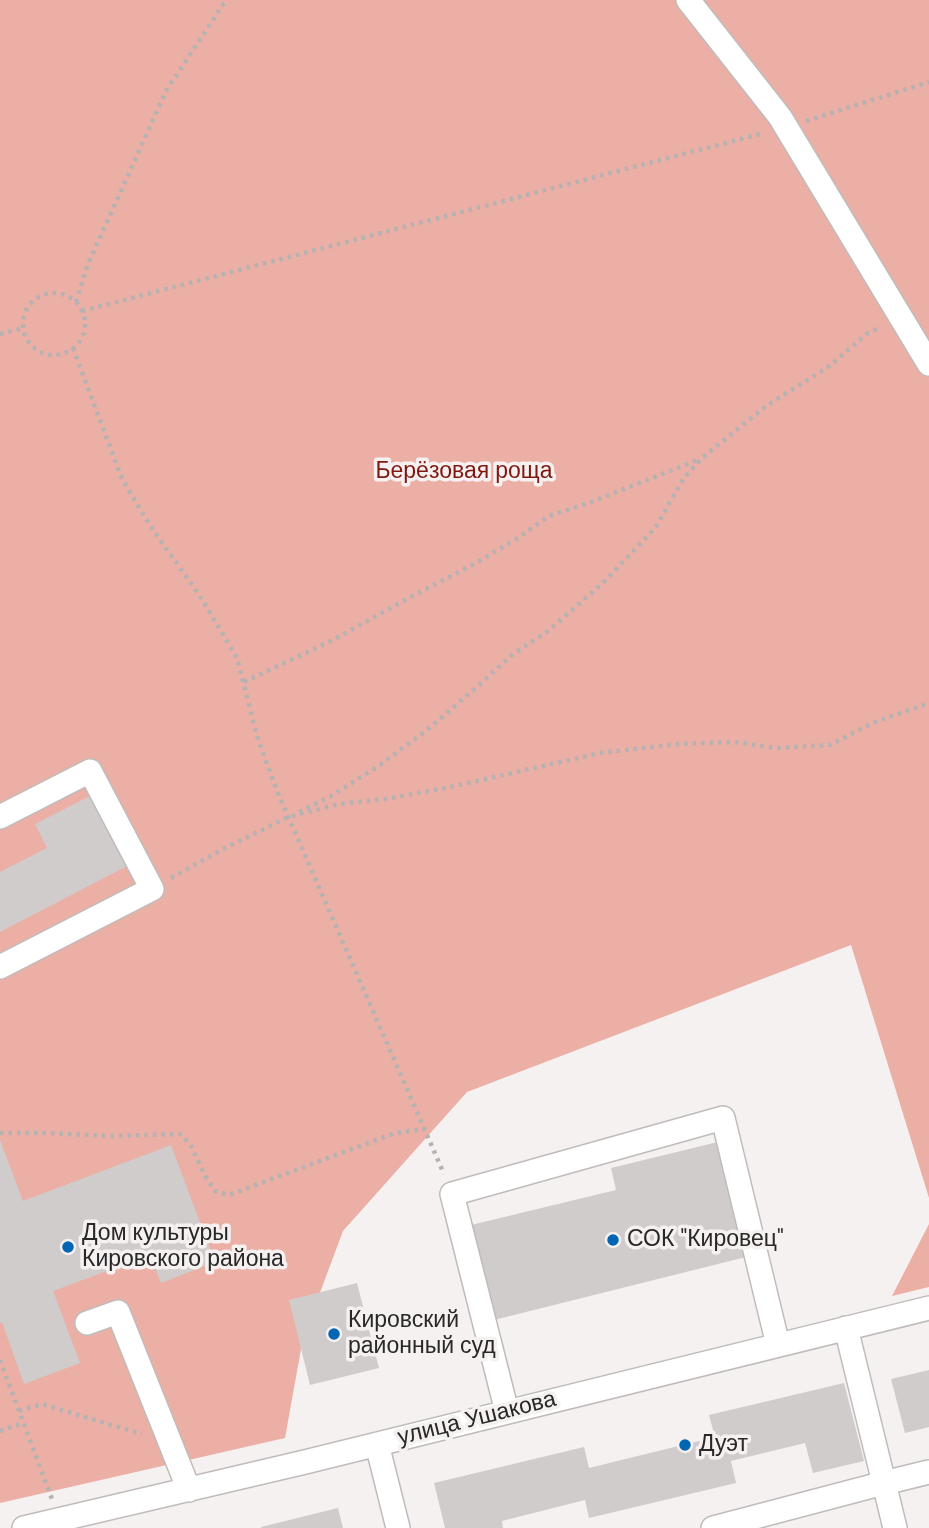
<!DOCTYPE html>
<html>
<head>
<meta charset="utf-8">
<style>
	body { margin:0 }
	canvas { display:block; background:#f6f1f1 }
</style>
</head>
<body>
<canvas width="929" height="1528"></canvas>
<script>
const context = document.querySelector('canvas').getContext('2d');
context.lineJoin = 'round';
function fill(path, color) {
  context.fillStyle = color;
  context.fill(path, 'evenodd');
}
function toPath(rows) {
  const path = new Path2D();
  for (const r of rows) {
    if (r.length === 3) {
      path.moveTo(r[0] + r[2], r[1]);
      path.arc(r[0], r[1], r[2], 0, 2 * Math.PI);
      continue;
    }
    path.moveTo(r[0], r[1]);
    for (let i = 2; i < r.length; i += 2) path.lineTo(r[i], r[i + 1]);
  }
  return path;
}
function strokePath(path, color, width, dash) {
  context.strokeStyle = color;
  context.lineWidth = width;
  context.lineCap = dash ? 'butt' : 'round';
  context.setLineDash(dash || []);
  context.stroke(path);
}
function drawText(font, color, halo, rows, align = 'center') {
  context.font = font + ' "DM Sans",sans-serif';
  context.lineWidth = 7;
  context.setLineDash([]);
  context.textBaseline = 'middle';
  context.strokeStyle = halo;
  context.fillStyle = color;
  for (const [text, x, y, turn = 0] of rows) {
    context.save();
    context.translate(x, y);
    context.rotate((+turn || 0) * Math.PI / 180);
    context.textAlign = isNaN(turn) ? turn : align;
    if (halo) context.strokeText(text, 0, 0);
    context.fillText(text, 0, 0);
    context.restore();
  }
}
fill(toPath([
	[0,0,929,0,929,1198,851,945,467,1092,343,1231,303,1338,285,1438,0,1503],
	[929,1224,929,1287,892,1296]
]), '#ebafa6');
fill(toPath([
	[92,795,129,865,0,932,0,872,47,848,35,824],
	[0,1140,23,1201,171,1145,215,1262,161,1283,150,1255,53,1291,80,1363,24,1384,2,1322,0,1323],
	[726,1140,754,1255,494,1320,471,1225,616,1190,611,1168],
	[357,1283,379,1368,310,1385,289,1300],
	[929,1370,929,1427,905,1433,891,1379],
	[844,1383,864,1461,813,1473,805,1443,731,1461,736,1483,589,1518,585,1500,502,1521,503,1528,445,1528,434,1483,584,1447,589,1468,715,1437,709,1415],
	[338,1508,343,1528,261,1528,261,1527]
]), '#d0cccb');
const minor = toPath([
	[688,0,780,117,929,364],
	[0,817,90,771,152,889,0,967],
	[87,1323,118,1312,189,1490],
	[846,1328,884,1483,929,1472],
	[507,1412,452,1194,723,1118,778,1345],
	[377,1444,398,1528],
	[24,1528,305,1462,929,1308],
	[713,1528,884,1483,895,1528]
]);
strokePath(minor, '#c0bcbb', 26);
strokePath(toPath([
	[806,121,929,82],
	[54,324,31],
	[76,302,88,264,166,91,226,0],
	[82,311,764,133],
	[0,334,24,328],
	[73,348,122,479,151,527,200,596,237,658,257,736,277,791,444,1174],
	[244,682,333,640,403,601,474,564,518,538,549,516,591,502,700,459],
	[299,812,331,796,380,765,427,730,478,686,513,654,548,631,605,581,655,528,684,478,702,458,766,406,828,367,868,333,881,327],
	[171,878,223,849,288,817,339,804,385,799,446,788,600,753,678,744,735,742,776,748,830,745,872,723,929,703],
	[0,1133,47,1133,111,1136,180,1134,190,1144,204,1174,215,1191,229,1195,395,1133,425,1129],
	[0,1360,52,1499],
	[19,1411,41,1404,142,1434],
	[0,1431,23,1423]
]), '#b6b2b2', 4.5, [3.5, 5]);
strokePath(minor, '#fff', 23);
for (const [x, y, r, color] of [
	[613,1240,7,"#0366b2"],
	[68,1247,7,"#0366b2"],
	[334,1334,7,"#0366b2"],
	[685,1445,7,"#0366b2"]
]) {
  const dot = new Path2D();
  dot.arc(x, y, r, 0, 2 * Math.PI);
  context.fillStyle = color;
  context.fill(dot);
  strokePath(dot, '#f6f1f1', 2.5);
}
drawText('23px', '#801811', '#f6f1f1', [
	["Берёзовая роща",464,472]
]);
drawText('23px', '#292727', '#f6f1f1', [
	["Дом культуры",82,1234],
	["Кировского района",82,1260],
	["СОК \"Кировец\"",627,1240],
	["Кировский",348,1321],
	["районный суд",348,1347],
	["Дуэт",699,1445]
], 'left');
drawText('23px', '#292727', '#f6f1f1', [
	["улица Ушакова",477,1419,-14]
]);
</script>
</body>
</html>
